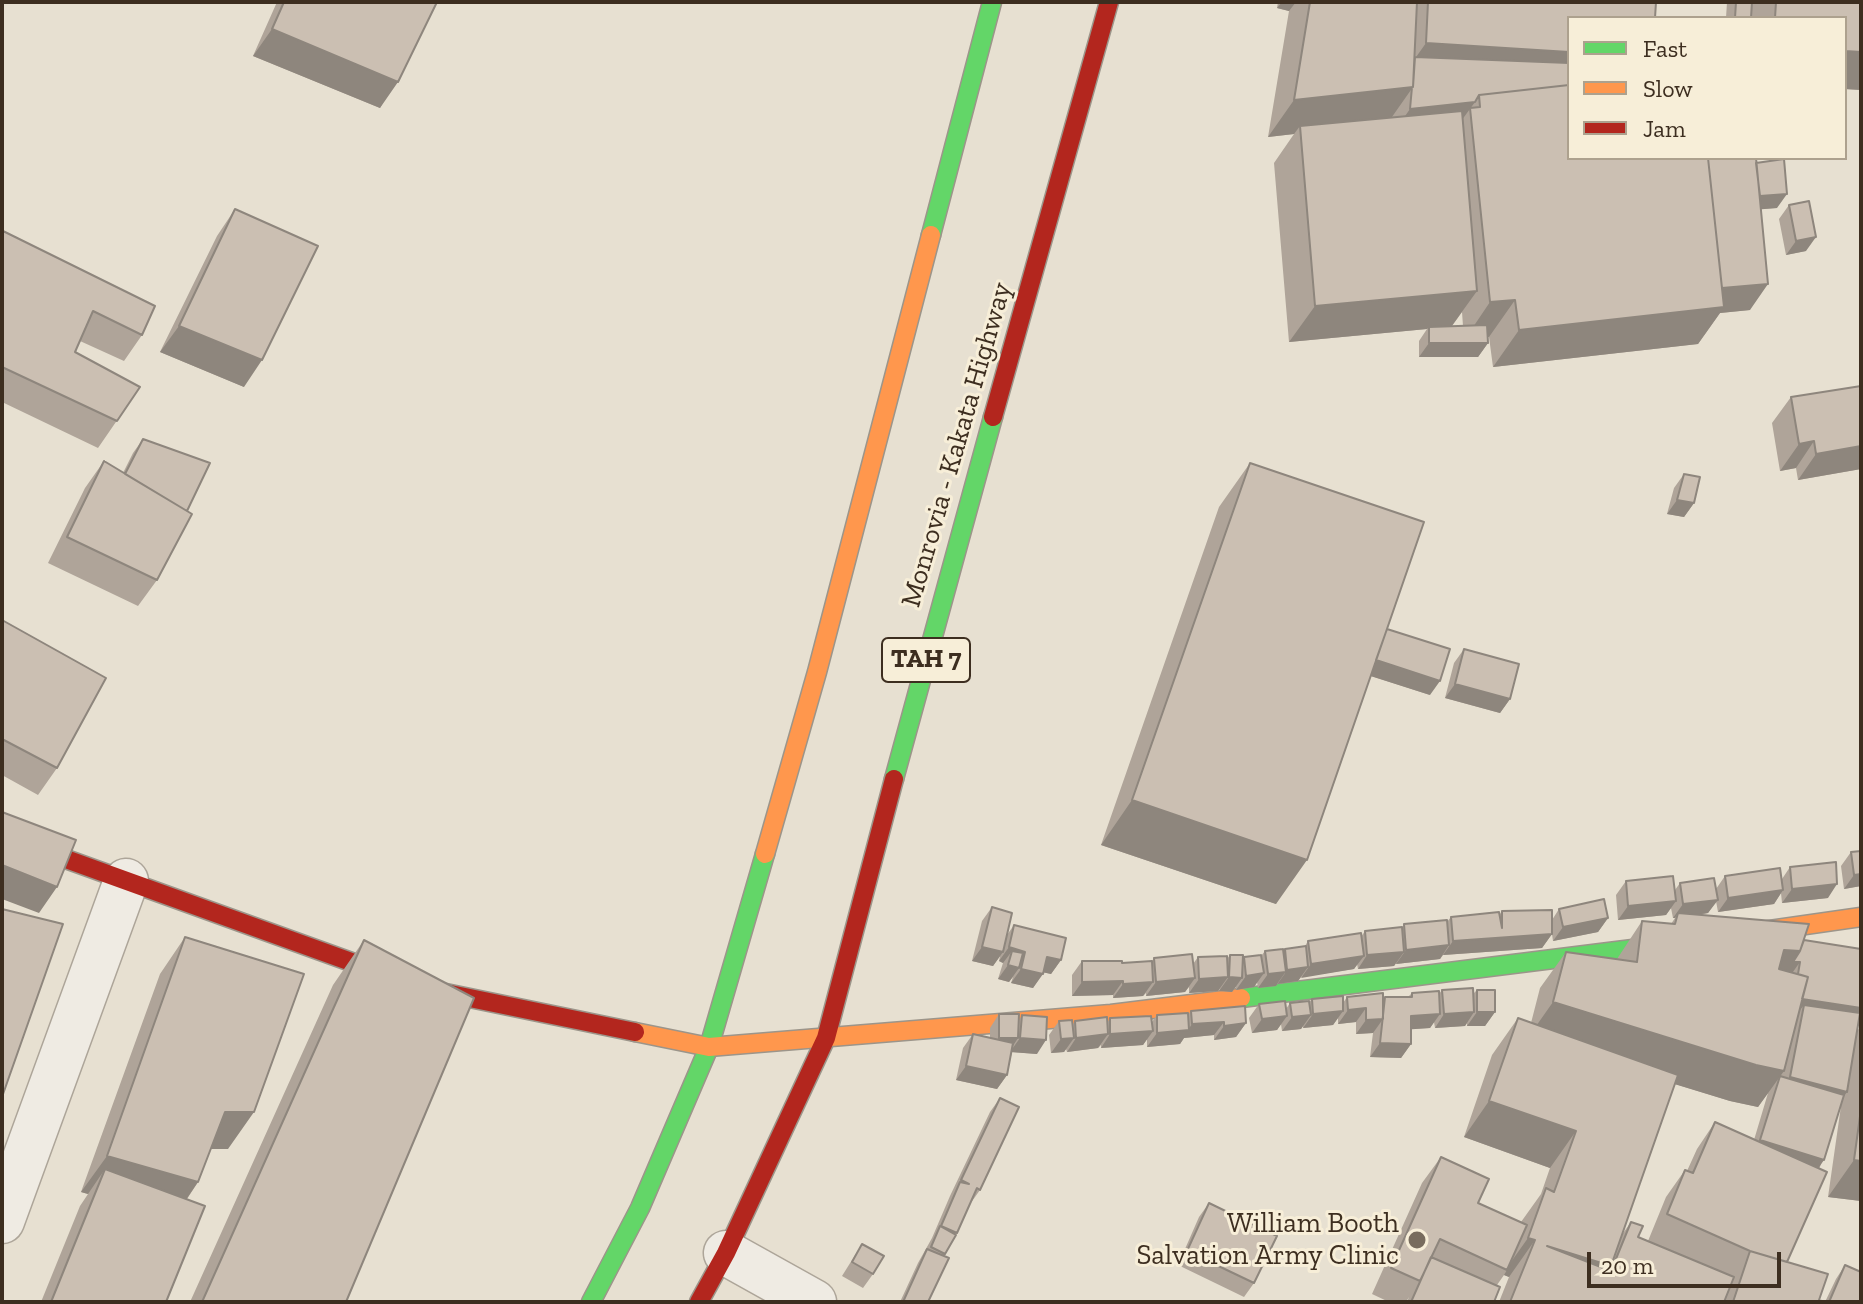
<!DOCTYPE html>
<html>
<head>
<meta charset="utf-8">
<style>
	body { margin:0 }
	#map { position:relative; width:1863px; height:1304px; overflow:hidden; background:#e7e0d1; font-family:"Zilla Slab",serif }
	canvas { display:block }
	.frame { position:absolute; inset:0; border:4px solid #3d2e20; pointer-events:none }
	.legend { position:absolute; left:1567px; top:16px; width:280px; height:144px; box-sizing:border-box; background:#f7eed8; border:2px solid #ada18e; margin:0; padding:10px 14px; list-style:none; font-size:24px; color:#3d2e20 }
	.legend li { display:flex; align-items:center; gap:16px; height:40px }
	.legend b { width:40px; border:2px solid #ada18e }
	.scale { position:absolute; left:1587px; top:1252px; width:194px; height:36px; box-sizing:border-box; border:4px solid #3d2e20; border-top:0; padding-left:10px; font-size:24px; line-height:28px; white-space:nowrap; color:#3d2e20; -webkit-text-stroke:6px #f7eed8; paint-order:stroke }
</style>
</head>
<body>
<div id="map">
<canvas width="1863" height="1304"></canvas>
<div class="frame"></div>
<ul class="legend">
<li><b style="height:10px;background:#63d668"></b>Fast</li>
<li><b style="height:10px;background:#ff974d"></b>Slow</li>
<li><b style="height:10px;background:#b3261e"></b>Jam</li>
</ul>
<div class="scale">20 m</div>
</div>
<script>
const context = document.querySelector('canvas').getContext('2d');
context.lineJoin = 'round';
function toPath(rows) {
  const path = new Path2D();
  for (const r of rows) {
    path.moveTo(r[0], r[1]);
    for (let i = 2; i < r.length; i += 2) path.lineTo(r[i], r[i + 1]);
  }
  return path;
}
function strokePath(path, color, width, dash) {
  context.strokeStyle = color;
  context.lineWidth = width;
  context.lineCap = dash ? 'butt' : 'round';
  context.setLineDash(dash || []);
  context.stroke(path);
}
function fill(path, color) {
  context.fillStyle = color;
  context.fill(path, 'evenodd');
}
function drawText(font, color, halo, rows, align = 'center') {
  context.font = font + ' "Zilla Slab",serif';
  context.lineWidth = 6;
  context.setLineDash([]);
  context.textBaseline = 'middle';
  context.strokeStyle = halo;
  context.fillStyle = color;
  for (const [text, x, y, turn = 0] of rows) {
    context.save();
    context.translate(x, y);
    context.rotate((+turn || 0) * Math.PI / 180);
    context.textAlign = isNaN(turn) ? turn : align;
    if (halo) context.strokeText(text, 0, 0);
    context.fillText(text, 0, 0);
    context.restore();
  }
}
const street = toPath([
	[2,1221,126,881],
	[726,1253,814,1302]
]);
const fast = toPath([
	[931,235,992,2],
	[894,779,993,417],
	[1241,998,1681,943],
	[591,1302,640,1208,709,1047,765,854]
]);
const slow = toPath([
	[765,854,817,672,931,235],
	[1749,933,1861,917],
	[635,1032,709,1047,1111,1014,1241,998]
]);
const jam = toPath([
	[993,417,1109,2],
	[2,836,426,989,635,1032],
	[699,1302,726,1253,826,1038,894,779]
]);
strokePath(street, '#ada599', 47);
strokePath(fast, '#9c958a', 21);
strokePath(slow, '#9c958a', 21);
strokePath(jam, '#9c958a', 21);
strokePath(street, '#efebe3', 44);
strokePath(fast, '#63d668', 18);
strokePath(slow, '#ff974d', 18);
strokePath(jam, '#b3261e', 18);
fill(toPath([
	[277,2,437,2,380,108,253,56],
	[1278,2,1656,2,1569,158,1756,163,1777,208,1761,209,1750,310,1720,313,1698,344,1493,367,1489,337,1488,337,1488,343,1478,357,1419,357,1419,341,1427,329,1289,342,1274,163,1294,134,1268,137,1289,11,1277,8],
	[1462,312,1463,326,1452,326],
	[1727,2,1752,2,1751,18,1726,18],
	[1752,2,1861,2,1861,90,1845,89,1845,18,1751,18],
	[1789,205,1806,251,1786,255,1779,219],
	[235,209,244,387,160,352,217,236],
	[2,232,142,335,124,361,80,341,75,352,140,387,98,448,2,402],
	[1861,386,1861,469,1798,480,1796,468,1780,471,1772,423,1791,397],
	[143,439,187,511,157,580,138,606,48,563,85,488,104,461,123,473,133,453],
	[1250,463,1387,629,1430,695,1371,676,1276,904,1101,845,1219,507],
	[1684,474,1694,503,1684,517,1667,514,1674,488],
	[2,620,57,768,38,795,2,775],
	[1464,649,1510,699,1500,713,1445,698,1454,663],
	[1861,851,1861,886,1844,889,1841,866,1851,852],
	[1790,867,1828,898,1782,903,1781,893,1774,904,1718,912,1716,901,1708,913,1699,915,1804,940,1861,949,1861,1020,1859,1020,1857,1031,1861,1026,1861,1201,1828,1197,1841,1106,1787,1262,1819,1300,1824,1302,1499,1302,1509,1277,1504,1275,1497,1285,1494,1302,1407,1302,1409,1297,1406,1302,1389,1302,1372,1294,1422,1183,1441,1157,1478,1203,1521,1222,1541,1194,1550,1168,1464,1137,1492,1055,1518,1018,1531,1023,1540,988,1566,952,1617,959,1642,921,1671,924,1675,918,1673,918,1671,908,1666,915,1618,920,1616,895,1626,881,1675,890,1680,883,1716,889,1725,876,1782,879],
	[1675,1084,1730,1101,1758,1107,1768,1093,1754,1140,1715,1122,1697,1149,1687,1171,1685,1170,1666,1197,1648,1241,1638,1237,1631,1222,1621,1236],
	[992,907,1007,935,1014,925,1061,960,1051,974,1043,972,1033,988,1011,983,1013,977,1009,982,998,979,1003,963,999,961,1000,956,993,966,972,961,982,921],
	[1559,909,1608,918,1598,932,1553,941,1552,934,1542,948,1443,955,1440,959,1396,964,1396,963,1394,966,1358,969,1357,964,1354,969,1301,977,1298,981,1277,984,1276,986,1258,988,1257,982,1254,987,1236,990,1236,987,1232,992,1219,991,1220,989,1218,991,1189,993,1189,987,1185,992,1146,996,1146,993,1143,996,1113,998,1113,995,1072,996,1072,975,1082,961,1122,963,1152,961,1154,958,1193,964,1198,957,1227,959,1230,955,1243,958,1261,956,1265,951,1283,952,1285,949,1305,946,1308,941,1361,937,1365,931,1402,928,1404,924,1447,922,1451,917,1500,914,1502,911,1552,920],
	[185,937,228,1149,211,1149,198,1182,187,1199,166,1302,41,1302,80,1206,88,1194,81,1192,160,974],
	[364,940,346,1302,190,1302,333,985],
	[1442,990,1473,994,1477,990,1495,1012,1485,1026,1467,1026,1467,1023,1465,1026,1435,1028,1434,1022,1430,1028,1411,1029,1411,1044,1401,1058,1370,1057,1373,1033,1356,1034,1356,1022,1338,1024,1338,1018,1333,1025,1303,1028,1303,1026,1301,1029,1282,1031,1281,1024,1277,1030,1252,1033,1249,1018,1259,1004,1286,1009,1290,1003,1309,1002,1312,999,1343,1003,1347,997,1383,1000,1385,997,1408,997,1412,993,1439,994],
	[1191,1011,1246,1023,1236,1037,1214,1040,1214,1035,1184,1038,1180,1044,1147,1047,1147,1039,1143,1045,1101,1048,1101,1045,1098,1048,1067,1052,1066,1049,1064,1052,1051,1053,1049,1035,1059,1021,1073,1024,1075,1021,1107,1023,1110,1018,1152,1022,1157,1015,1188,1015],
	[999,1014,1019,1020,1022,1015,1037,1054,1012,1052,1007,1075,997,1089,956,1080,963,1048,973,1034,990,1038,990,1028],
	[1000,1098,980,1190,970,1204,956,1235,944,1256,928,1302,900,1302,918,1263,932,1238,950,1196,990,1112],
	[1209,1203,1254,1283,1244,1297,1178,1265,1199,1217],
	[862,1244,873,1274,863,1288,842,1276],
	[1845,1265,1861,1302,1825,1302,1836,1279]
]), '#afa499');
fill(toPath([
	[1282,2,1296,2,1289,11,1277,8],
	[272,29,398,82,380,108,253,56],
	[1426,43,1569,52,1569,90,1414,60],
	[1845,51,1861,52,1861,90,1845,89],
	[1413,87,1387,124,1300,126,1294,134,1268,137,1294,100],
	[1475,102,1456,128,1391,136,1410,109],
	[1787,194,1777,208,1740,211,1750,197],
	[1816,237,1806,251,1786,255,1796,241],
	[1768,284,1750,310,1720,313,1698,344,1493,367,1519,330,1718,289],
	[1477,291,1451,327,1429,327,1427,329,1289,342,1315,306],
	[1515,300,1489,337,1465,339,1490,302],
	[179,326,262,360,244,387,160,352],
	[1429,343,1488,343,1478,357,1419,357],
	[1814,441,1796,468,1780,471,1799,444],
	[1861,446,1861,469,1798,480,1816,454],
	[1677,500,1694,503,1684,517,1667,514],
	[1368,658,1440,681,1430,695,1358,672],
	[1455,684,1510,699,1500,713,1445,698],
	[1132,800,1307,860,1276,904,1101,845],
	[2,865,57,887,39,913,2,899],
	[1861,874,1861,886,1844,889,1854,875],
	[1837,884,1828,898,1782,903,1792,889],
	[1783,890,1774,904,1718,912,1728,898],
	[1718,900,1708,913,1677,918,1678,913,1675,918,1673,918,1683,904],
	[1676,901,1666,915,1618,920,1628,906],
	[1608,918,1598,932,1553,941,1563,927],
	[1552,934,1542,948,1443,955,1453,941],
	[1449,945,1440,959,1396,964,1406,950],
	[982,947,1003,952,993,966,972,961],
	[1009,947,1025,952,1015,966,1012,951,1003,963,999,961],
	[1784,950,1800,951,1800,962,1790,976,1775,988],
	[1404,952,1394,966,1358,969,1367,955],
	[1364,956,1354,969,1301,978,1311,964],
	[1047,957,1061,960,1051,974,1037,971],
	[1008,965,1019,968,1009,982,998,979],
	[1308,967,1298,981,1277,984,1287,970],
	[1021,969,1043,974,1033,988,1011,983],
	[1286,972,1276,986,1258,988,1268,974],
	[1264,973,1254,987,1236,990,1246,976],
	[1228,977,1218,991,1189,993,1199,979],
	[1229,977,1242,978,1232,992,1219,991],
	[1195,978,1185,992,1146,996,1156,982],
	[1123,981,1113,995,1072,996,1082,982],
	[1153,982,1143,996,1113,998,1123,984],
	[1795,998,1861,1008,1861,1020,1856,1020,1804,1005,1797,1014],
	[1553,1002,1784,1071,1758,1107,1730,1101,1527,1039],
	[1366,1008,1356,1022,1338,1024,1348,1010],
	[1343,1011,1333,1025,1303,1028,1313,1014],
	[1474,1012,1465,1026,1435,1028,1444,1014],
	[1477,1012,1495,1012,1485,1026,1467,1026],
	[1440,1014,1430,1028,1401,1030,1411,1016],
	[1311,1015,1301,1029,1282,1031,1292,1017],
	[1287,1016,1277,1030,1252,1033,1262,1019],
	[1383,1019,1373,1033,1356,1034,1366,1020],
	[1224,1022,1214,1035,1184,1038,1180,1044,1147,1047,1157,1033,1188,1030,1192,1024],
	[1246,1023,1236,1037,1214,1040,1224,1026],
	[1153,1031,1143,1045,1101,1048,1110,1034],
	[1108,1034,1098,1048,1067,1052,1076,1038],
	[999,1038,1018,1038,1009,1052,989,1052],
	[1020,1038,1046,1040,1037,1054,1010,1052],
	[1074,1038,1064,1052,1051,1053,1061,1039],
	[1380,1043,1411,1044,1401,1058,1370,1057],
	[966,1066,1007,1075,997,1089,956,1080],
	[1790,1077,1847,1092,1837,1106,1780,1091],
	[1489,1101,1576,1131,1550,1168,1464,1137],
	[225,1112,254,1112,228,1149,199,1149],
	[1760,1140,1824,1160,1815,1173,1750,1154],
	[107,1156,198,1182,173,1219,105,1169,88,1194,81,1192],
	[1854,1160,1861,1161,1861,1201,1828,1197],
	[1528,1238,1535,1240,1509,1277,1504,1275,1507,1270,1506,1269],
	[1547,1246,1611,1266,1586,1302]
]), '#8e867d');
const building = toPath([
	[284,2,437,2,398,82,272,29,284,2],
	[1310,2,1417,2,1413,87,1294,100,1310,2],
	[1428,2,1656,2,1655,18,1569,18,1569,52,1426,43,1428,2],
	[1736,2,1752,2,1751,18,1735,18,1736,2],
	[1776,2,1861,2,1861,52,1845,51,1845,18,1775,18,1776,2],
	[1415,57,1569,63,1569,85,1479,95,1475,102,1410,109,1412,87,1413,87,1415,57],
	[1569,85,1569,158,1708,158,1724,307,1519,330,1515,300,1490,302,1470,108,1480,107,1479,95,1569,85],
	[1462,111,1477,291,1315,306,1300,126,1462,111],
	[1708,158,1756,158,1768,284,1722,288,1708,158],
	[1784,159,1787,194,1760,196,1756,163,1784,159],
	[1809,201,1816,237,1796,241,1789,205,1809,201],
	[235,209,318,246,262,360,179,326,235,209],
	[3,231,155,306,142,335,93,311,75,352,140,387,117,421,2,367,3,231],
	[1487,325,1488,343,1429,343,1429,327,1487,325],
	[1861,386,1861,446,1816,454,1814,441,1799,444,1791,397,1861,386],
	[143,439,210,463,187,511,125,474,143,439],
	[104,461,192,514,157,580,67,537,104,461],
	[1250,463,1424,522,1307,860,1132,800,1250,463],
	[1684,474,1700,477,1694,503,1677,500,1684,474],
	[2,620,106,678,57,768,2,739,2,620],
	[1387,629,1450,649,1440,681,1376,660,1387,629],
	[1464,649,1519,664,1510,699,1455,684,1464,649],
	[2,812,76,840,57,887,2,865,2,812],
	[1861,851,1861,874,1854,875,1851,852,1861,851],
	[1836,862,1837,884,1792,889,1790,867,1836,862],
	[1780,868,1783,890,1728,898,1725,876,1780,868],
	[1673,876,1676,901,1628,906,1626,881,1673,876],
	[1714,878,1718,900,1683,904,1680,883,1714,878],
	[1604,899,1608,918,1563,927,1559,909,1604,899],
	[992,907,1012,913,1003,952,982,947,992,907],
	[2,909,63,924,2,1097,2,909],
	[1552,910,1552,934,1453,941,1451,917,1499,912,1502,928,1502,911,1552,910],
	[1678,913,1809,924,1800,951,1784,950,1779,969,1808,977,1784,1071,1756,1065,1553,1002,1566,952,1637,962,1642,921,1675,924,1678,913],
	[1447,920,1449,945,1406,950,1404,924,1447,920],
	[1014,925,1066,938,1061,960,1047,957,1043,974,1021,969,1025,952,1009,947,1014,925],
	[1402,927,1404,952,1367,955,1365,931,1402,927],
	[1361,933,1364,956,1311,964,1308,941,1361,933],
	[185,937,304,974,254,1112,225,1112,198,1182,107,1156,185,937],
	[364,940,474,998,346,1302,202,1302,364,940],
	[1804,940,1861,949,1861,1008,1802,999,1808,977,1798,974,1800,962,1793,962,1800,951,1804,940],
	[1306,946,1308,967,1287,970,1285,949,1306,946],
	[1283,949,1286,972,1268,974,1265,951,1283,949],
	[1012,951,1023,953,1019,968,1008,965,1012,951],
	[1192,954,1195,978,1156,982,1154,958,1192,954],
	[1230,955,1243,955,1242,978,1229,977,1230,955],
	[1261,955,1264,973,1246,976,1244,957,1261,955],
	[1227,956,1228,977,1199,979,1198,957,1227,956],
	[1082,961,1122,961,1122,963,1152,961,1153,982,1123,984,1123,981,1082,982,1082,961],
	[1473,988,1474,1012,1444,1014,1442,990,1473,988],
	[1477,990,1495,990,1495,1012,1477,1012,1477,990],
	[1439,991,1440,1014,1411,1016,1411,1044,1380,1043,1385,997,1412,997,1412,993,1439,991],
	[1383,993,1383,1019,1366,1020,1366,1008,1348,1010,1347,997,1383,993],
	[1343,996,1343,1011,1313,1014,1312,999,1343,996],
	[1285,1001,1287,1016,1262,1019,1259,1004,1285,1001],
	[1309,1001,1311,1015,1292,1017,1290,1003,1309,1001],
	[1804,1005,1860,1013,1847,1092,1790,1077,1804,1005],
	[1245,1006,1246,1023,1224,1026,1224,1022,1192,1024,1191,1011,1245,1006],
	[1188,1013,1189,1030,1157,1033,1157,1015,1188,1013],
	[999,1014,1019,1014,1018,1038,999,1038,999,1014],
	[1022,1015,1047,1017,1046,1040,1020,1038,1022,1015],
	[1151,1016,1153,1031,1110,1034,1110,1018,1151,1016],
	[1107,1017,1108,1034,1076,1038,1075,1021,1107,1017],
	[1518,1018,1678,1075,1611,1266,1547,1246,1611,1271,1631,1222,1643,1226,1638,1237,1734,1277,1724,1302,1510,1302,1535,1240,1528,1238,1546,1188,1554,1192,1576,1131,1489,1101,1518,1018],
	[1072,1020,1074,1038,1061,1039,1059,1021,1072,1020],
	[973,1034,1013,1043,1007,1075,966,1066,973,1034],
	[1780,1076,1844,1095,1824,1160,1760,1140,1780,1076],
	[1000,1098,1019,1107,980,1190,977,1188,957,1233,941,1226,960,1182,969,1184,961,1180,1000,1098],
	[1861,1109,1861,1161,1854,1160,1861,1109],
	[1715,1122,1827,1172,1787,1262,1750,1251,1667,1214,1685,1170,1693,1173,1715,1122],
	[1441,1157,1489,1179,1478,1203,1527,1225,1507,1270,1440,1239,1420,1281,1391,1268,1441,1157],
	[105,1169,205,1206,166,1302,51,1302,105,1169],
	[1209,1203,1277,1236,1254,1283,1187,1251,1209,1203],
	[940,1226,956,1235,945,1254,931,1247,940,1226],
	[862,1244,884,1256,873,1274,852,1262,862,1244],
	[927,1249,949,1258,928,1302,903,1302,927,1249],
	[1750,1251,1828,1274,1819,1300,1824,1302,1733,1302,1750,1251],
	[1431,1257,1500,1287,1494,1302,1411,1302,1431,1257],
	[1845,1265,1861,1272,1861,1302,1829,1302,1845,1265]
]);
fill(building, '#cbbfb2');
strokePath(building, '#8e867d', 2);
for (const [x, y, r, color] of [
	[1417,1240,10,"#786c5e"]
]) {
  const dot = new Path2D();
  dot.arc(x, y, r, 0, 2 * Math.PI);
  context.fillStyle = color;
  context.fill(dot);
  strokePath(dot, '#f7eed8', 3);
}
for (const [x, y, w] of [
	[926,660,88]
]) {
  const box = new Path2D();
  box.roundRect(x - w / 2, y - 22, w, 44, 6);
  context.fillStyle = '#f7eed8';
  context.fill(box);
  strokePath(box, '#3d2e20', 2);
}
drawText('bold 26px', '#3d2e20', null, [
	["TAH 7",926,660]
]);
drawText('28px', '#3d2e20', '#f7eed8', [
	["Monrovia - Kakata Highway",957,445,-74]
]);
drawText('28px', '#3d2e20', '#f7eed8', [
	["William Booth",1399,1224],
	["Salvation Army Clinic",1399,1256]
], 'right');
</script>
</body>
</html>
